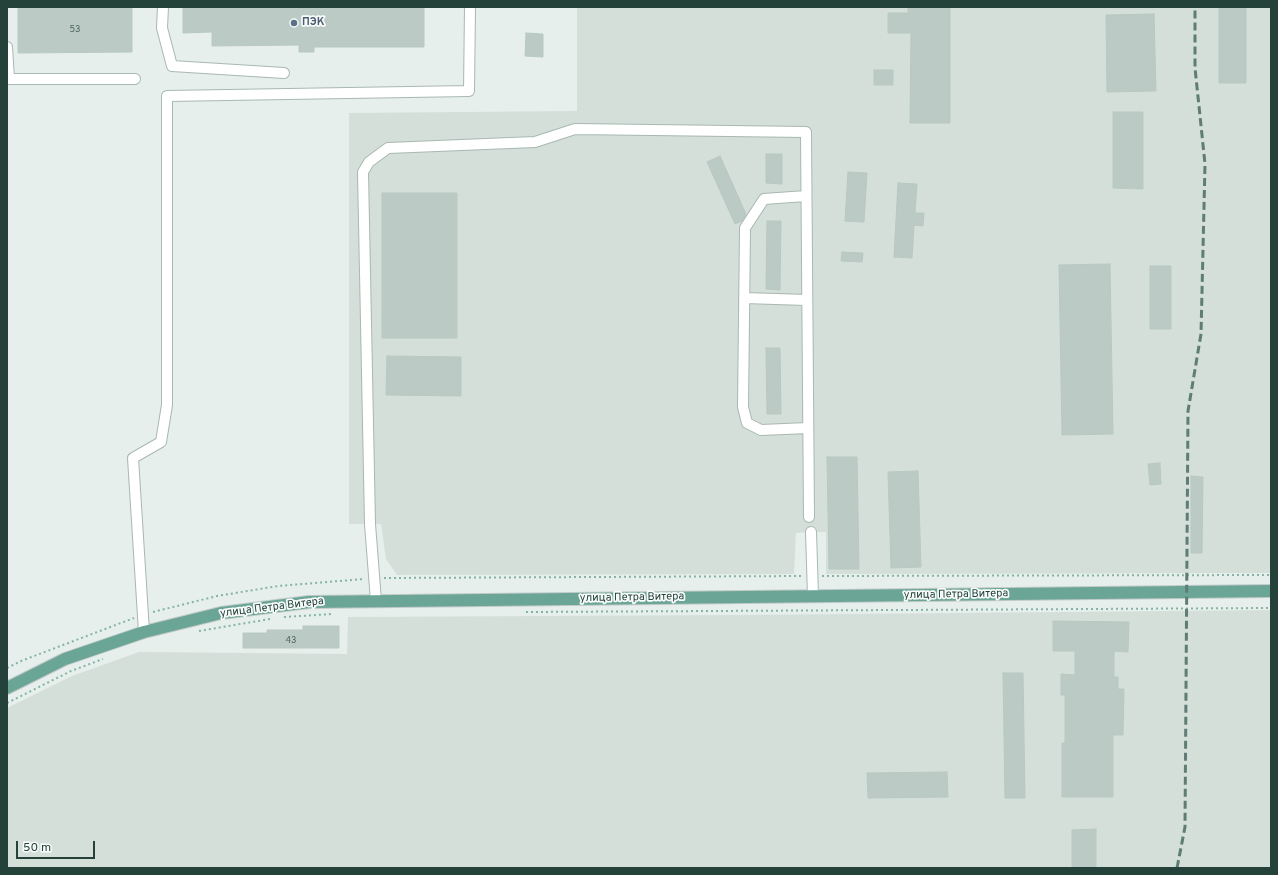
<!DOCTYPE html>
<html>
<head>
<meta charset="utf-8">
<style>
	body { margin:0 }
	#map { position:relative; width:1278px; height:875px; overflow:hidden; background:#e6efeb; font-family:Overpass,sans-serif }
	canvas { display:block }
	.frame { position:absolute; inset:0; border:8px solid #24423a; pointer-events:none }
	.scale { position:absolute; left:16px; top:841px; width:79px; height:18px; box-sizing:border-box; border:2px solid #24423a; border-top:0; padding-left:5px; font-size:12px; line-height:14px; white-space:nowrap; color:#24423a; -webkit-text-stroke:3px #f7fbf9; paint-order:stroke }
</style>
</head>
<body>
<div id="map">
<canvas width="1278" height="875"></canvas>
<div class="frame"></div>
<div class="scale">50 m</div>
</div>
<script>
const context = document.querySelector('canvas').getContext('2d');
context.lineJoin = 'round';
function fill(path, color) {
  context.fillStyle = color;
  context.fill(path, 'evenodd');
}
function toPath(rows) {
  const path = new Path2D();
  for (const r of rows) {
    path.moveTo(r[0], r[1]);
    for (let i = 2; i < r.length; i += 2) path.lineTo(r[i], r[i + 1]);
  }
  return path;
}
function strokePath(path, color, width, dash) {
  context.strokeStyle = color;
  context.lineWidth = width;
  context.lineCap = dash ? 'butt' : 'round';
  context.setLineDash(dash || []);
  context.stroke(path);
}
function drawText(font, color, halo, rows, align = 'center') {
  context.font = font + ' Overpass,sans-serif';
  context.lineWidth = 3.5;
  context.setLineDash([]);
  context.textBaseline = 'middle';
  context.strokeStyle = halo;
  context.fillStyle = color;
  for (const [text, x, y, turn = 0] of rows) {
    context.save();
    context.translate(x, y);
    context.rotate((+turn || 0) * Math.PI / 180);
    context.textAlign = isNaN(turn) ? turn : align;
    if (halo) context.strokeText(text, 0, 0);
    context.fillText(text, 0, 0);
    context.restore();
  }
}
fill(toPath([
	[577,7,1271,7,1271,573,826,574,826,532,811,532,796,533,794,574,397,575,386,559,381,524,349,524,349,113,577,111],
	[1271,610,1271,868,7,868,7,708,72,676,139,652,347,654,348,617,747,615]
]), '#d4dfda');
const building = toPath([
	[18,7,132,7,132,52,18,53,18,7],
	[183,7,424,7,424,47,314,47,314,52,299,52,299,45,212,46,212,32,183,33,183,7],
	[908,7,950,7,950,123,910,123,911,33,888,33,888,13,908,13,908,7],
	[1219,7,1246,7,1246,83,1219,83,1219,7],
	[1154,14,1156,91,1107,92,1106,15,1154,14],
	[526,33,543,34,543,57,525,56,526,33],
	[874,70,893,70,893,85,874,85,874,70],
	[1113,112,1143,112,1143,189,1113,188,1113,112],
	[766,154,782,154,782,184,766,183,766,154],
	[720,156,746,214,742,221,735,224,707,162,720,156],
	[848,172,867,173,864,222,845,221,848,172],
	[898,183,917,184,915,213,924,213,923,226,914,225,912,258,894,257,898,183],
	[382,193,457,193,457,338,382,338,382,193],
	[767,221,781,221,780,290,766,289,767,221],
	[842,252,863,253,862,262,841,261,842,252],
	[1110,264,1113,434,1062,435,1059,265,1110,264],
	[1150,266,1171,266,1171,329,1150,329,1150,266],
	[766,348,780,348,781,414,767,414,766,348],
	[387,356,461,357,461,396,386,395,387,356],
	[827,457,857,457,859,569,829,569,827,457],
	[1160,463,1161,484,1150,485,1148,464,1160,463],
	[918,471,921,567,891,568,888,472,918,471],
	[1191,476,1203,477,1202,553,1191,553,1191,476],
	[1053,621,1129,622,1128,652,1114,651,1114,677,1118,677,1118,689,1124,689,1123,735,1113,735,1113,797,1062,797,1062,743,1065,743,1065,695,1061,695,1061,674,1075,675,1075,651,1053,651,1053,621],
	[303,626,339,626,339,648,243,648,243,633,267,633,267,630,303,630,303,626],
	[1003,673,1023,673,1025,798,1005,798,1003,673],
	[947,772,948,797,868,798,867,773,947,772],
	[1096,829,1096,868,1072,868,1072,830,1096,829]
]);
fill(building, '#bbcac4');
strokePath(building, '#b8c9c2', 1);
const minor = toPath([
	[163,7,162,28,172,66,284,73],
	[7,47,9,79,7,79],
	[9,79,135,79],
	[806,196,764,199,745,228,743,407,747,423,761,430,808,428],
	[744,298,807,300],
	[811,532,813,596],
	[376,601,370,524,363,172,369,162,388,148,535,142,575,129,806,132,809,517],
	[144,632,133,458,161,442,167,405,167,96,469,91,470,7]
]);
const major = toPath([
	[7,688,65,659,144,632,221,613,309,602,1271,591]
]);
strokePath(minor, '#a8b8b2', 12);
strokePath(major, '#c2cac8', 14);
strokePath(toPath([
	[822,576,1271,575],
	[384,578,804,576],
	[153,612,217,596,278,586,364,579],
	[526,612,1271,608],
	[284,617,332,614],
	[199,631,270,619],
	[7,668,21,661,134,618],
	[7,703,71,671,103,659]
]), '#86b3a5', 2, [2, 3]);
strokePath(minor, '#fff', 10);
strokePath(major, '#6aa596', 12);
strokePath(toPath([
	[1177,868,1185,827,1188,411,1201,334,1205,164,1195,68,1195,7]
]), '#5f7d75', 3, [8, 4]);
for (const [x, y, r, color] of [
	[294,23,4,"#5c6f8a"]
]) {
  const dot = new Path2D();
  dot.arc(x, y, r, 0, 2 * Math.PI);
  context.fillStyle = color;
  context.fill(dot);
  strokePath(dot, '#f7fbf9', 1.5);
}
drawText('9px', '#4a645c', null, [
	["53",75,30],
	["43",291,641]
]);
drawText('bold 11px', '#4e5e75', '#f7fbf9', [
	["ПЭК",302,23]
], 'left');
drawText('11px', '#24423a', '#f7fbf9', [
	["улица Петра Витера",956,595,-1],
	["улица Петра Витера",632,598,-1],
	["улица Петра Витера",272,608,-7]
]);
</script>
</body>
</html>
